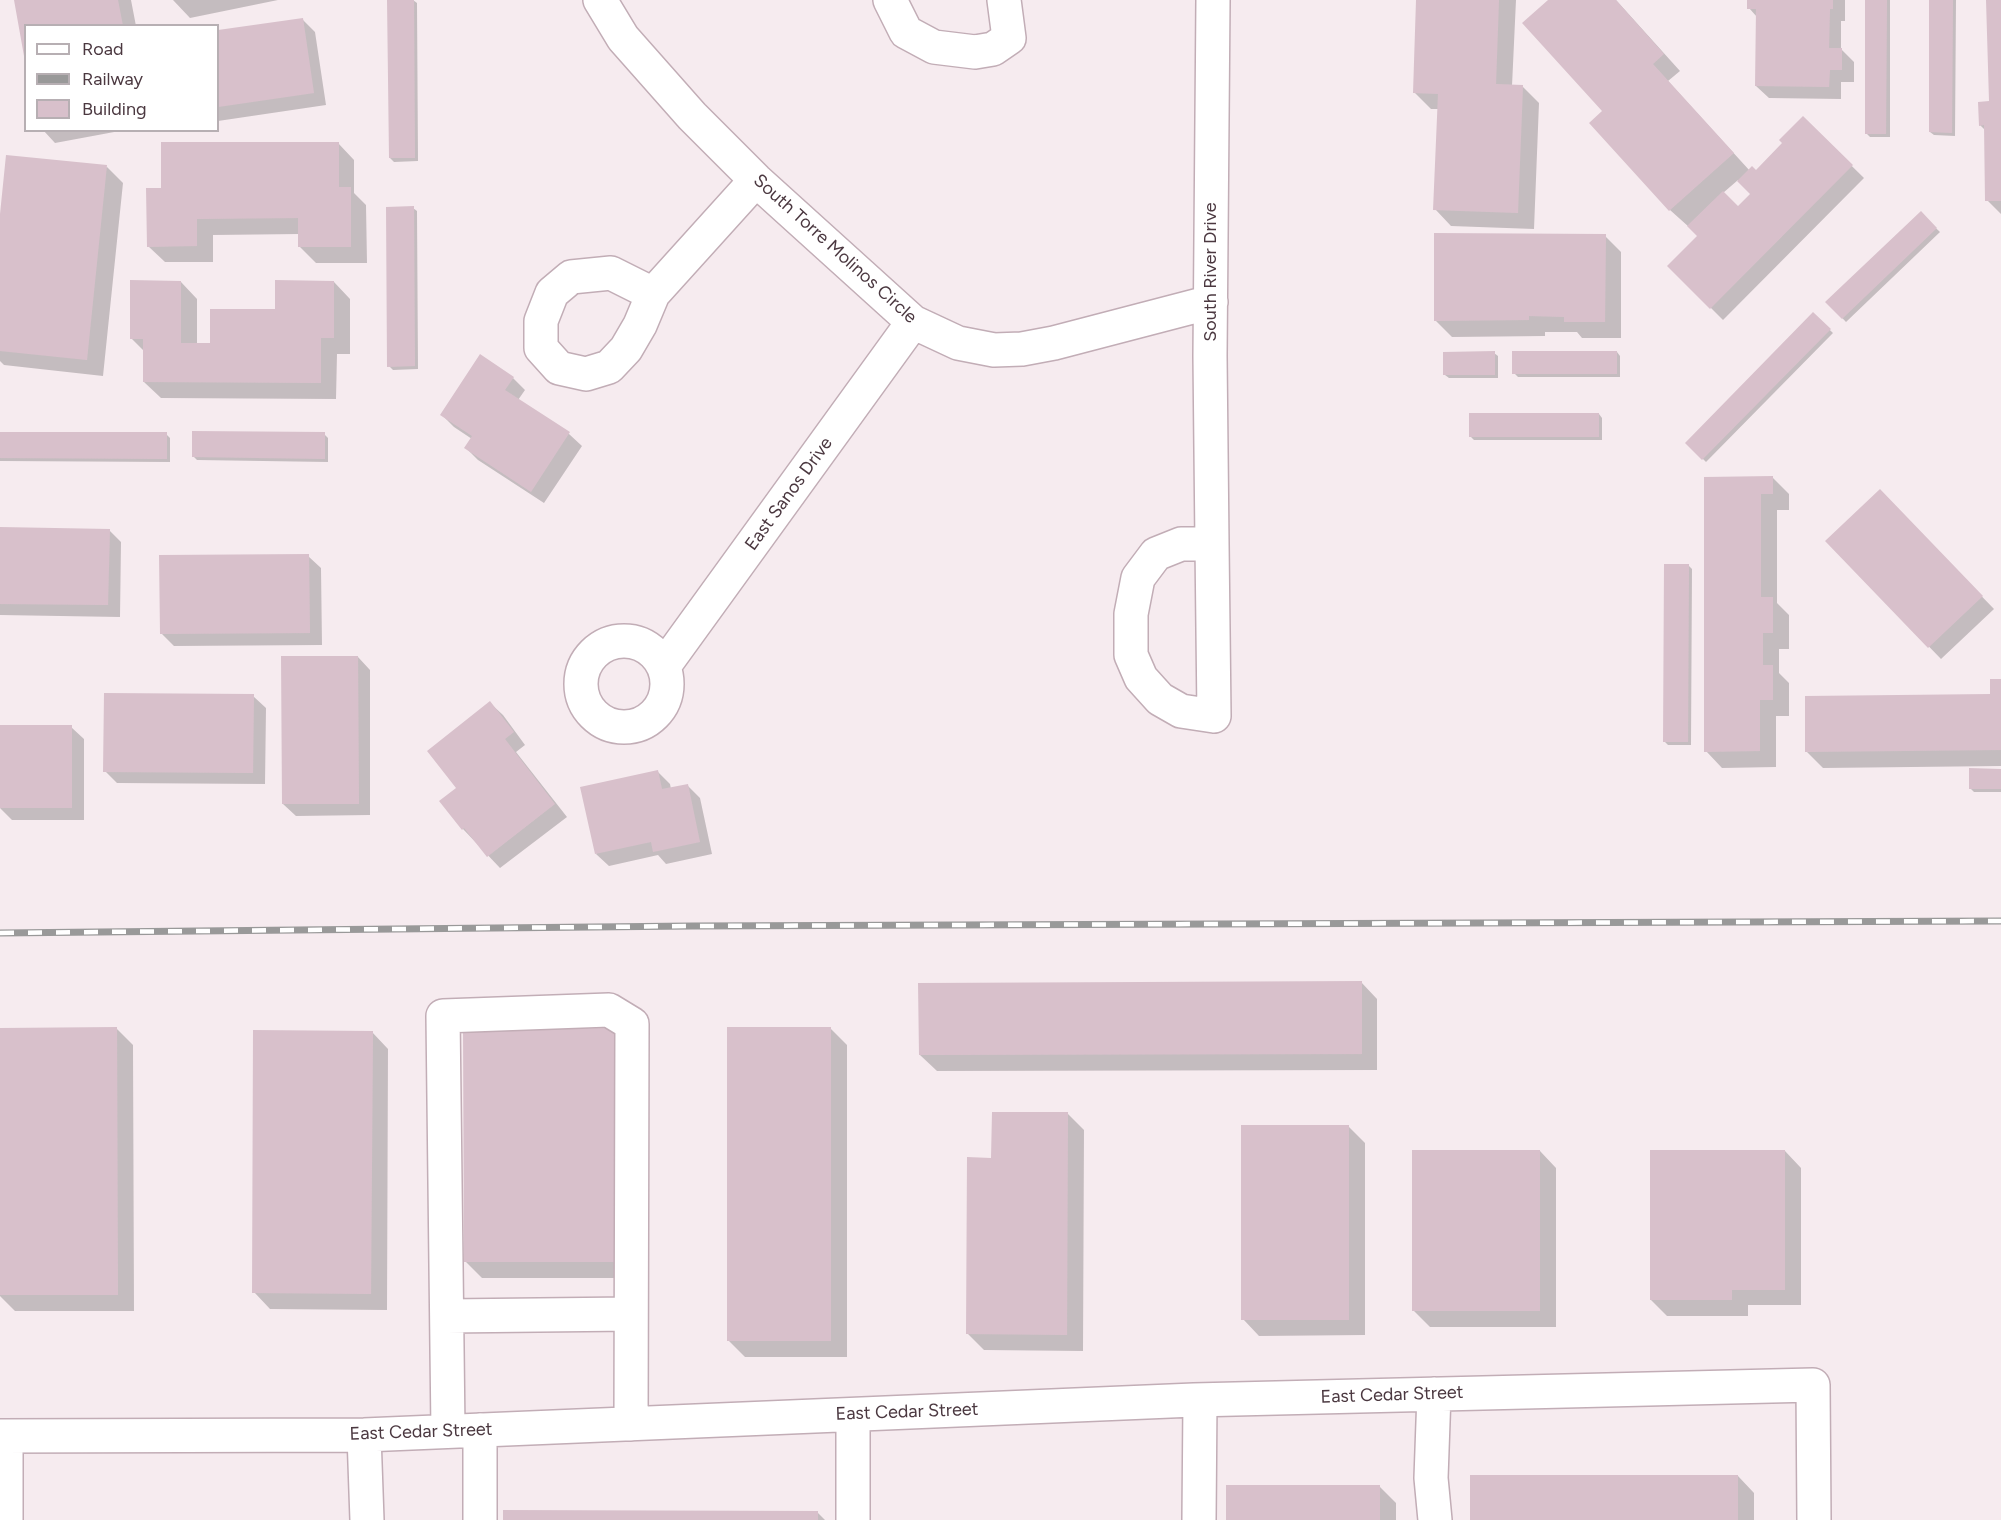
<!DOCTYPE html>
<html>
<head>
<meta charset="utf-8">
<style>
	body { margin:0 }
	#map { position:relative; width:2001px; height:1520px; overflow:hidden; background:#f6ebef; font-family:Figtree,sans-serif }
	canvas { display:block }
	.legend { position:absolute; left:24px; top:24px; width:195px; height:108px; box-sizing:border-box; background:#fff; border:2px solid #b7afb3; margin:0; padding:8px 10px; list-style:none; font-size:18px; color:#4b3840 }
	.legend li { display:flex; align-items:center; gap:12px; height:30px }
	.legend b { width:30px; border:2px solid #b7afb3 }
</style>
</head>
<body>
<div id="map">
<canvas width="2001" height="1520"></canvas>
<ul class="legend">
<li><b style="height:8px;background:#fff"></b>Road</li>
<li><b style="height:8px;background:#999"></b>Railway</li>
<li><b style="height:16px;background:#d8c0cb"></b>Building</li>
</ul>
</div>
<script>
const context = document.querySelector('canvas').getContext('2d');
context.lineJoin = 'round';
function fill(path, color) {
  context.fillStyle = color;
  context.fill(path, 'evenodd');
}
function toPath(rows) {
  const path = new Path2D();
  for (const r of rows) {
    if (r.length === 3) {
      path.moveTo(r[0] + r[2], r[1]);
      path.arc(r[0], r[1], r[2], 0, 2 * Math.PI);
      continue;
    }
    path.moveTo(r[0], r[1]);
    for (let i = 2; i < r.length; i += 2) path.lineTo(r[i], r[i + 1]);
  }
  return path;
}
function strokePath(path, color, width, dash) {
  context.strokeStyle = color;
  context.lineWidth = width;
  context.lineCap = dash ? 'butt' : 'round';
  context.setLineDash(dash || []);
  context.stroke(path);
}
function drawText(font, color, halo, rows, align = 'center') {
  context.font = font + ' Figtree,sans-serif';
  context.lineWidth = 4.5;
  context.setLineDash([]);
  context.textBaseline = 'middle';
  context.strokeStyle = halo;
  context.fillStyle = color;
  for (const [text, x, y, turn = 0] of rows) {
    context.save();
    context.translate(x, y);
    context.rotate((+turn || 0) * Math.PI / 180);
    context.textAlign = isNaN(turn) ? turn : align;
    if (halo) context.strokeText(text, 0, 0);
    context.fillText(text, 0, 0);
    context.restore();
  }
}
fill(toPath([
	[16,0,131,0,136,26,26,26,26,54],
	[173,0,278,0,190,18],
	[413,0,417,3,418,161,394,162,390,158],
	[1418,0,1516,0,1512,86,1523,87,1539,103,1534,229,1451,226,1435,209,1439,109,1431,109,1414,92],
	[1550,0,1616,0,1680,71,1668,81,1750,171,1756,172,1784,143,1803,118,1864,178,1723,320,1669,266,1699,236,1670,210,1604,112],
	[1738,180,1752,194,1738,208,1723,193],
	[1749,0,1845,0,1845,21,1841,21,1841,49,1854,62,1854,82,1841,82,1841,99,1769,98,1756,86,1757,17,1749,8],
	[1867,0,1890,0,1890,137,1870,137,1866,133],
	[1931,0,1956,0,1955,136,1934,135,1930,132],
	[1988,0,2001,0,2001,214,1987,200,1985,130,1980,125,1991,103],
	[303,20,315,32,326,105,218,121,218,32],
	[43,130,125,130,55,143],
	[338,143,354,160,354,193,366,205,367,263,316,263,300,247,300,234,213,235,213,262,165,262,148,246,162,189],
	[107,167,123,183,103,376,4,365,0,361,0,229],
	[413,208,417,211,418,369,393,370,389,366],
	[1920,213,1940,232,1846,322,1827,302],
	[1605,236,1621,252,1621,338,1582,338,1577,332,1545,332,1545,336,1452,337,1435,320],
	[181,282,197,299,197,345,212,345,334,282,350,299,350,354,337,354,336,399,161,398,144,382,145,352,131,338],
	[1813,314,1833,333,1706,462,1687,443],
	[1617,352,1620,356,1620,377,1518,377,1514,373],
	[1494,353,1498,356,1498,378,1449,378,1445,375],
	[513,378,525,390,518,400,569,434,582,446,544,503,478,460,466,448,472,439,454,427,442,415],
	[1599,414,1602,418,1602,440,1474,440,1471,437],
	[0,433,166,434,170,438,170,462,0,461],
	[324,434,328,438,328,462,197,460,193,456],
	[1705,478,1773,478,1789,494,1789,510,1777,510,1777,603,1789,615,1789,649,1779,649,1779,673,1789,683,1789,716,1776,716,1776,767,1722,768,1706,751],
	[1880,491,1994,609,1941,659,1827,541],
	[0,528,109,530,121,542,120,617,0,615],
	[308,556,321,568,322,645,174,646,162,634],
	[1688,565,1692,569,1691,745,1668,745,1664,741],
	[358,657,370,670,370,815,296,816,283,804],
	[2001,680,2001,766,1823,768,1807,752,1992,695],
	[253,696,266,708,265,784,117,783,105,771],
	[490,703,503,715,525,745,516,752,567,817,500,868,463,829,458,788],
	[0,727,71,727,84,739,84,820,12,820,0,808],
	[2001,770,2001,792,1974,792,1970,788],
	[658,772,670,784,671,789,687,785,700,798,712,854,666,864,658,855,609,866,596,854],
	[1361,982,1377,999,1377,1070,937,1071,920,1055],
	[0,1029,117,1029,133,1045,134,1311,15,1311,0,1296],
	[831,1029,847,1045,847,1357,745,1357,728,1340],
	[613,1030,629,1046,630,1278,482,1278,466,1262],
	[372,1032,388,1049,387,1310,270,1309,254,1292],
	[1068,1114,1084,1130,1083,1351,984,1350,968,1334,993,1159],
	[1348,1126,1365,1143,1365,1335,1259,1336,1243,1319],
	[1540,1151,1556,1168,1556,1327,1430,1327,1413,1310],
	[1785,1151,1801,1168,1801,1305,1748,1305,1748,1316,1667,1316,1651,1300],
	[1738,1476,1754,1493,1754,1520,1472,1520],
	[1379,1486,1396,1503,1396,1520,1227,1520],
	[817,1512,825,1520,505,1520]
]), '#0003');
fill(toPath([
	[14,0,118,0,123,26,26,26,24,56],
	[387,0,414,0,415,158,389,158],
	[1416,0,1499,0,1496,84,1523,85,1518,213,1433,210,1438,94,1413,93],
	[1548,0,1616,0,1664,54,1653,64,1734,153,1669,211,1589,123,1602,111,1522,23],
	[1747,0,1833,0,1833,9,1830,9,1829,48,1842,48,1842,70,1830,70,1829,87,1755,86,1756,9,1747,9],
	[1865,0,1887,0,1886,134,1865,134],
	[1929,0,1953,0,1952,133,1929,132],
	[1986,0,2001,0,2001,201,1985,201,1984,125,1979,126,1978,102,1989,101],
	[303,18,314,93,218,107,218,30],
	[1803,116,1853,165,1710,309,1667,266,1697,236,1687,226,1723,191,1738,206,1750,194,1737,181,1752,166,1756,170,1782,143,1779,140],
	[161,142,339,142,339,187,351,187,351,247,298,247,298,218,197,219,197,246,147,247,146,188,161,188],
	[6,155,107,165,87,360,0,351,0,214],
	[414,206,415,366,387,367,386,207],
	[1921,211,1937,228,1842,319,1825,302],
	[1434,233,1606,234,1605,322,1564,322,1564,317,1529,316,1529,320,1434,321],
	[130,280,181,281,181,343,210,343,210,309,275,309,275,280,334,281,334,338,321,338,321,383,143,382,143,339,130,339],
	[1813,312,1831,329,1702,460,1685,443],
	[1495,351,1495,375,1443,375,1443,352],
	[1512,351,1617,351,1617,374,1512,374],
	[480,354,514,377,505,390,570,432,531,492,464,448,472,436,440,415],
	[1469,413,1599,413,1599,437,1469,437],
	[192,431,325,432,325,459,192,457],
	[0,432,167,432,167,459,0,458],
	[1773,476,1773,494,1761,494,1761,597,1773,597,1773,633,1763,633,1763,665,1773,665,1773,700,1760,700,1760,751,1704,752,1704,477],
	[1880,489,1983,596,1928,648,1825,541],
	[0,527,110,529,108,605,0,604],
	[309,554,310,633,160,634,159,555],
	[1664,564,1689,564,1688,742,1663,742],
	[281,656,358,656,359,804,282,804],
	[1990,679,2001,679,2001,750,1805,752,1805,696,1990,694],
	[104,693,254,694,253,773,103,772],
	[490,701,514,732,505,739,555,804,487,857,464,828,462,830,439,801,456,788,427,751],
	[0,725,72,725,72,808,0,808],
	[1969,768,2001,769,2001,789,1969,789],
	[658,770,662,789,688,784,700,842,653,852,651,842,595,854,580,787],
	[1362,981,1362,1054,919,1055,918,983],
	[117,1027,118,1295,0,1295,0,1028],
	[727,1027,831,1027,831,1341,727,1341],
	[614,1028,614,1262,464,1262,463,1029],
	[253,1030,373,1031,371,1294,252,1293],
	[992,1112,1068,1112,1067,1335,966,1334,967,1157,991,1158],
	[1241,1125,1349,1125,1349,1320,1241,1320],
	[1412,1150,1540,1150,1540,1311,1412,1311],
	[1650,1150,1785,1150,1785,1290,1732,1290,1732,1300,1650,1300],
	[1470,1475,1738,1475,1738,1520,1470,1520],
	[1226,1485,1380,1485,1380,1520,1226,1520],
	[503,1510,818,1511,818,1520,503,1520]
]), '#d8c0cb');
const minor = toPath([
	[600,0,623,38,692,116,756,180,913,322,958,343,994,350,1022,349,1054,343,1211,302],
	[890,0,906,32,934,47,975,52,993,49,1009,38,1004,0],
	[653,294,611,273,571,277,552,293,541,321,541,348,559,368,586,374,609,367,626,349,640,325,653,294,756,180],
	[1212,544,1181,544,1156,554,1138,578,1131,614,1131,655,1141,678,1160,699,1181,711,1214,716,1212,544,1210,356,1213,0],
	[624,684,43],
	[664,666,913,322],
	[447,1316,631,1314],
	[1434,1394,1431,1478,1435,1520],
	[853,1415,853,1520],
	[480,1430,480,1520],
	[448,1431,443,1016,609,1010,632,1024,631,1424],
	[364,1435,367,1520],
	[0,1436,364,1435,1194,1400,1813,1385,1814,1520],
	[6,1436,6,1520],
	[1199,1520,1200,1400]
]);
strokePath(minor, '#c2adb6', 36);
strokePath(minor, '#fff', 33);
const rail = toPath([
	[0,933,692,926,2001,921]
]);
strokePath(rail, '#999', 7);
strokePath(rail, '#fff', 4.5, [14]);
drawText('18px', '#4b3840', '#fff', [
	["South Torre Molinos Circle",835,249,42],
	["South River Drive",1211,272,-90],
	["East Sanos Drive",789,494,-54],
	["East Cedar Street",1392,1395,-2],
	["East Cedar Street",907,1412,-2],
	["East Cedar Street",421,1432,-2]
]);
</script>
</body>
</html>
